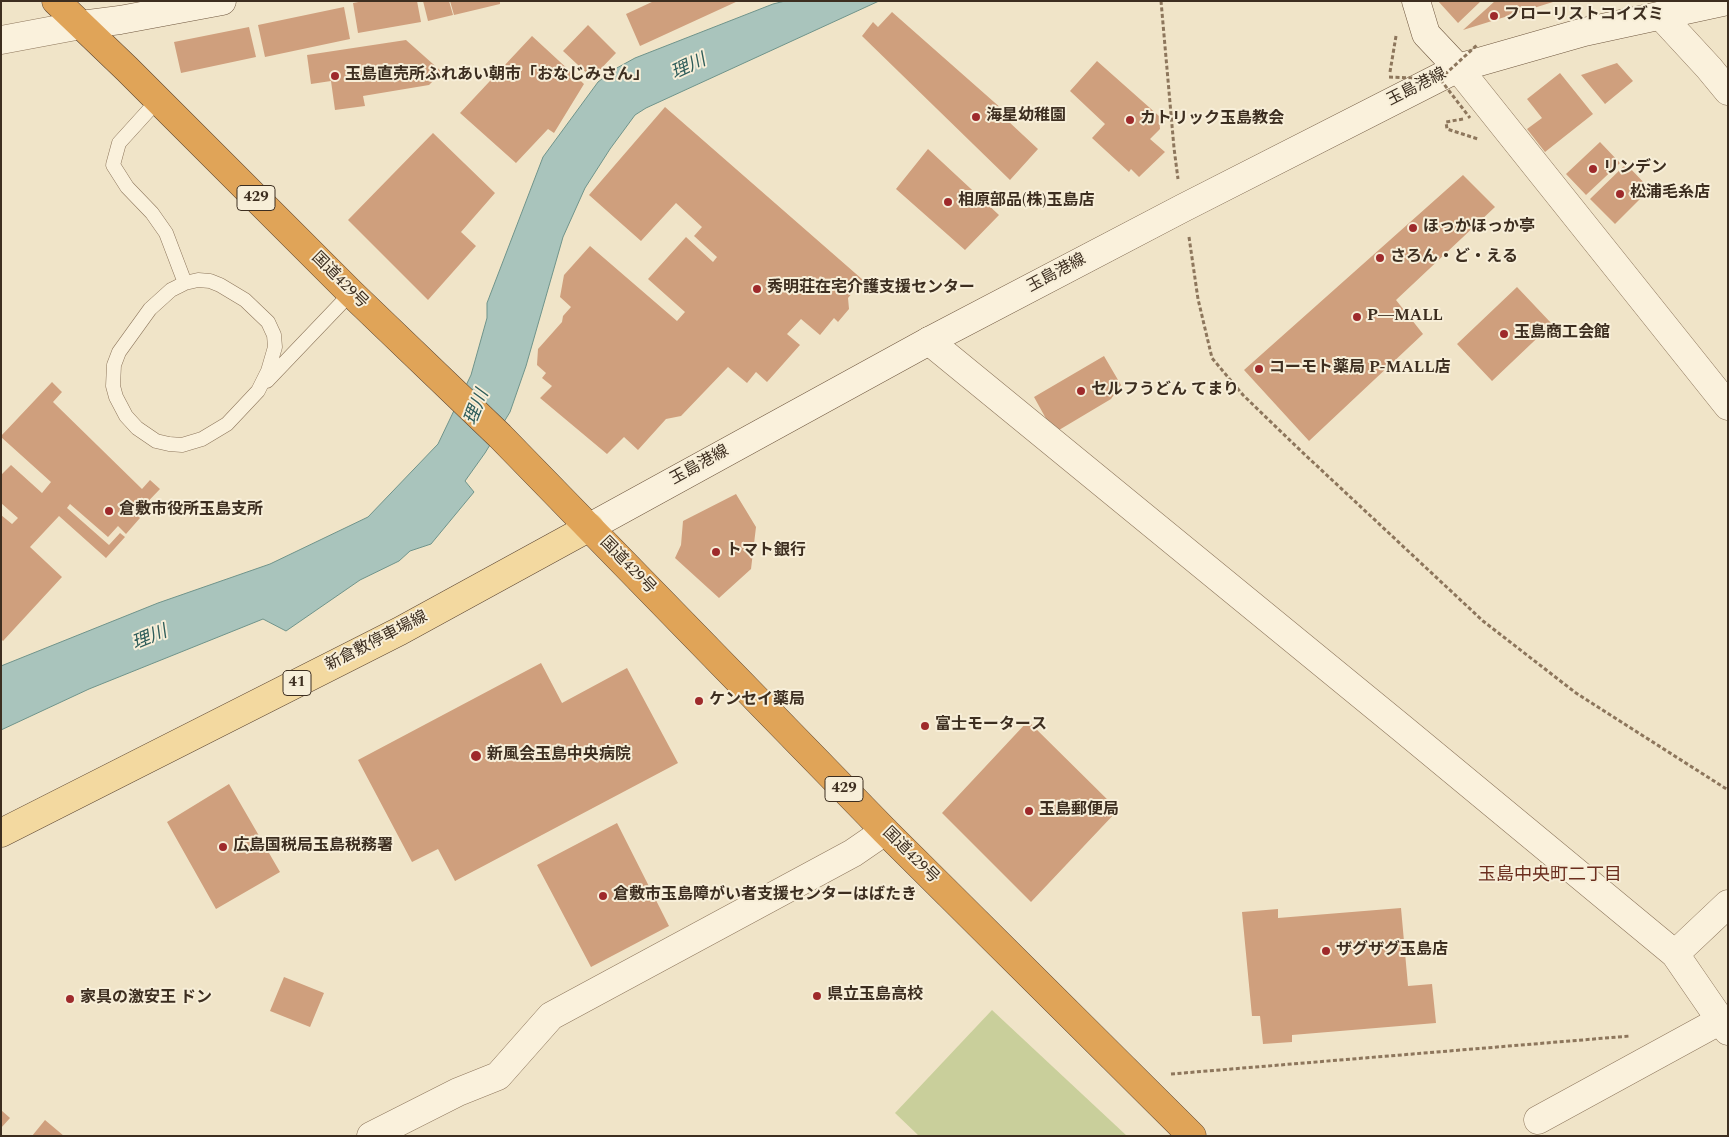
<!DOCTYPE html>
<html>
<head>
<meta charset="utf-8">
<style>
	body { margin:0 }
	#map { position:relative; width:1729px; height:1137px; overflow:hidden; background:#f0e4c8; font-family:Spectral,serif }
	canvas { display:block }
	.frame { position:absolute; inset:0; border:2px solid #3d2e20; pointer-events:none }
</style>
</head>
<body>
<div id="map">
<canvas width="1729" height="1137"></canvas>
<div class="frame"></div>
</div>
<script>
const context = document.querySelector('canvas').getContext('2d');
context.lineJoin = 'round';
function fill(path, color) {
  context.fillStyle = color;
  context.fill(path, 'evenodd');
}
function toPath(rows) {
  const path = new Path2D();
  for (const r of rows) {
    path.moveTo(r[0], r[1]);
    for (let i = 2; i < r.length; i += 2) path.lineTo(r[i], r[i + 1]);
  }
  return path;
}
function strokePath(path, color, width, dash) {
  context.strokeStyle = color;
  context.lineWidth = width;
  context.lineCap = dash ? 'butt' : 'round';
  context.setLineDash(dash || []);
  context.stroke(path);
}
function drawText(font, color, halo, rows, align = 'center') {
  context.font = font + ' Spectral,"Noto Sans JP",serif';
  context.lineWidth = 4;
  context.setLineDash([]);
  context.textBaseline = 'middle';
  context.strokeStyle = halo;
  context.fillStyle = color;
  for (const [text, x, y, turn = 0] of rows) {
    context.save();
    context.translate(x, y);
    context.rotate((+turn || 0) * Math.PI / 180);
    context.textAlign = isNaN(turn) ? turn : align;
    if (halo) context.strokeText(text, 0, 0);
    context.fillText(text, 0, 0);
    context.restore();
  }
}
fill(toPath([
	[992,1010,1127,1136,919,1136,895,1113]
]), '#c9cf9b');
const water = toPath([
	[785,1,879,1,646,108,635,115,610,149,585,188,563,237,526,366,510,412,485,453,465,481,474,492,431,544,410,551,399,561,360,580,286,631,263,619,89,689,1,730,1,666,158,603,270,564,368,517,438,444,471,375,487,318,487,303,543,157,598,82,615,69,635,58,773,4,785,1]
]);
fill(water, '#a9c4bc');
strokePath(water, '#6f938a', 1);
fill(toPath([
	[364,1,417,1,421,22,358,33,353,3],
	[423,1,449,1,453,15,428,21],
	[450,1,500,1,500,4,454,15],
	[654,1,738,1,640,46,626,14],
	[1438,1,1481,1,1458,23],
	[1495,1,1553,1,1553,2,1463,30],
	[344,7,350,39,265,57,258,25],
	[892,12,1011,117,1008,121,1038,149,1010,180,862,36,873,22,878,27],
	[588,25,616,53,592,78,563,51],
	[249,27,256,57,181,73,174,42],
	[532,36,584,84,554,133,548,129,516,163,460,113],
	[406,40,442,72,429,85,363,96,365,106,335,110,331,81,311,84,307,55],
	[1097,61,1159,116,1160,129,1150,139,1165,152,1139,177,1131,169,1129,172,1092,138,1105,124,1070,91],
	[1617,63,1633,81,1605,104,1581,75],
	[1560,73,1593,114,1545,152,1527,129,1542,118,1527,99],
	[665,107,863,280,848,298,849,309,838,322,834,318,820,335,801,319,787,334,800,345,767,382,756,372,747,383,728,367,681,416,666,419,638,450,624,437,607,454,540,398,552,386,542,378,546,373,537,365,538,349,562,322,563,316,571,307,560,297,564,275,590,246,677,321,685,312,648,279,686,237,713,262,717,257,694,236,702,227,676,203,641,241,589,195],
	[433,133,495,193,461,232,476,246,428,300,348,220],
	[1600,142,1620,163,1586,195,1566,174],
	[928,149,999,215,965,250,896,189],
	[1626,164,1650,189,1615,224,1590,199],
	[1463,175,1495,207,1396,300,1423,334,1309,441,1244,370],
	[1517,287,1552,324,1492,381,1457,344],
	[1104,356,1121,385,1111,399,1054,433,1034,397],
	[52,382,62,392,53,402,142,489,150,480,160,489,136,514,140,518,126,534,118,526,108,537,70,504,67,508,109,545,120,533,125,537,106,558,59,516,30,547,62,577,3,641,1,639,1,515,12,524,18,518,1,503,1,475,11,465,42,493,51,482,1,437,1,436],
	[736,494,756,527,751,569,719,598,675,558,681,545,683,521],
	[541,663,562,703,627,668,678,763,455,881,438,849,412,862,358,760],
	[1028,721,1118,810,1031,902,942,813],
	[229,784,280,872,216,909,167,822],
	[617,823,669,926,591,967,537,865],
	[1401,908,1408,986,1432,984,1436,1023,1292,1035,1292,1042,1263,1044,1260,1016,1252,1016,1242,912,1278,909,1278,918],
	[284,977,324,993,310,1027,270,1011],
	[1,1110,10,1118,1,1128],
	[45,1120,64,1136,32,1136]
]), '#cf9f7d');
const lane = toPath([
	[158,100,119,143,113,165,127,187,152,213,166,233,185,283],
	[198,280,210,281,220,285,245,300,268,322,274,335,275,347,268,371,258,391,227,424,202,439,182,445,169,444,156,441,137,428,126,416,116,397,113,386,114,365,119,352,150,309,171,290,185,283,198,280],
	[267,381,351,293]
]);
const street = toPath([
	[1661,16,1709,68,1728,91],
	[1,40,81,25],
	[1458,68,1728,406],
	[929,341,1403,729,1675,954,1728,1031],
	[1675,954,1728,904],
	[1538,1120,1721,1020],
	[371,1136,458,1092,498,1076,551,1016,853,853,885,831]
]);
const secondary = toPath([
	[1416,1,1426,34,1458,68],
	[81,25,120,20,222,1],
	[590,527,929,341,1183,208,1458,68,1584,32,1728,1]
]);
const primary = toPath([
	[1,833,400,631,590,527]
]);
const highway = toPath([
	[56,1,127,69,351,293,500,436,885,831,1192,1136]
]);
strokePath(lane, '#8d765c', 15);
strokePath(street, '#8d765c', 29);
strokePath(secondary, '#6f573f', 29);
strokePath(primary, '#5b4430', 29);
strokePath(highway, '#5b4430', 29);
strokePath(toPath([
	[1161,1,1174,148,1178,179],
	[1390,72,1396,36],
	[1463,119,1446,122,1447,129,1478,139],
	[1189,237,1198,299,1212,358,1243,395,1301,451,1483,621,1576,693,1728,790],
	[1171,1074,1630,1036]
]), '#8d765c', 3, [4, 2.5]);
strokePath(lane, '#faf1dc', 14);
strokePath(street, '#faf1dc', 28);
strokePath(secondary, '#faf1dc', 28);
strokePath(primary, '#f3d9a0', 28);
strokePath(highway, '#e0a458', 28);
strokePath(toPath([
	[1389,77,1440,79,1470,118],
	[1440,79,1477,45]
]), '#8d765c', 3, [4, 2.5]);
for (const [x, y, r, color] of [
	[1494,16,5,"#9e2a2b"],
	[335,76,5,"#9e2a2b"],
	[976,117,5,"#9e2a2b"],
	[1130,120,5,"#9e2a2b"],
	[1593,169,5,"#9e2a2b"],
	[1620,194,5,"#9e2a2b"],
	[948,202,5,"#9e2a2b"],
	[1413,228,5,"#9e2a2b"],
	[1380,258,5,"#9e2a2b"],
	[757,289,5,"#9e2a2b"],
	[1357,317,5,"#9e2a2b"],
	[1504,334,5,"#9e2a2b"],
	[1259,369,5,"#9e2a2b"],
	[1081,391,5,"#9e2a2b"],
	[109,511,5,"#9e2a2b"],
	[716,552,5,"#9e2a2b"],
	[699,701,5,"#9e2a2b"],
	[925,726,5,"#9e2a2b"],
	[476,756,6,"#9e2a2b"],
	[1029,811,5,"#9e2a2b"],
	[223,847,5,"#9e2a2b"],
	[603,896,5,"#9e2a2b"],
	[1326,951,5,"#9e2a2b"],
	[817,996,5,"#9e2a2b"],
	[70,999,5,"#9e2a2b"]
]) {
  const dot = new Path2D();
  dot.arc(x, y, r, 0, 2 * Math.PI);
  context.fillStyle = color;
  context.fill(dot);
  strokePath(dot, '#f7eed8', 2);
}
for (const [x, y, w] of [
	[256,198,38],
	[297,683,28],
	[844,789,38]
]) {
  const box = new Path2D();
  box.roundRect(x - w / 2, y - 12.5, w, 25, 4);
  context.fillStyle = '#f7eed8';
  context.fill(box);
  strokePath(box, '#3d2e20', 1);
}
drawText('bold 15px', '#3d2e20', null, [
	["429",256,198],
	["41",297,683],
	["429",844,789]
]);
drawText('bold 16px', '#3d2e20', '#f7eed8', [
	["フローリストコイズミ",1504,16],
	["玉島直売所ふれあい朝市「おなじみさん」",345,76],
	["海星幼稚園",986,117],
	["カトリック玉島教会",1140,120],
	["リンデン",1603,169],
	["松浦毛糸店",1630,194],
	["相原部品(株)玉島店",958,202],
	["ほっかほっか亭",1423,228],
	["さろん・ど・える",1390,258],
	["秀明荘在宅介護支援センター",767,289],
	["P―MALL",1367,317],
	["玉島商工会館",1514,334],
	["コーモト薬局 P-MALL店",1269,369],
	["セルフうどん てまり",1091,391],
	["倉敷市役所玉島支所",119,511],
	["トマト銀行",726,552],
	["ケンセイ薬局",709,701],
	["富士モータース",935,726],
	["新風会玉島中央病院",487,756],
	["玉島郵便局",1039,811],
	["広島国税局玉島税務署",233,847],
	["倉敷市玉島障がい者支援センターはばたき",613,896],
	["ザグザグ玉島店",1336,951],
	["県立玉島高校",827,996],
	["家具の激安王 ドン",80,999]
], 'left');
drawText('16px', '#3d2e20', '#f7eed8', [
	["玉島港線",1417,88,-27],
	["玉島港線",1057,274,-28],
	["国道429号",339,281,45],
	["玉島港線",700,466,-29],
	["国道429号",627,566,46],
	["新倉敷停車場線",377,642,-27],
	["国道429号",910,856,45]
]);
drawText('italic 18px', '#2f5d5a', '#f7eed8', [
	["理川",689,68,-25],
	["理川",478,408,-68],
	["理川",150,639,-22]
]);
drawText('18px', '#6b2e1e', '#f7eed8', [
	["玉島中央町二丁目",1550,876]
]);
</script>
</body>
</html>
